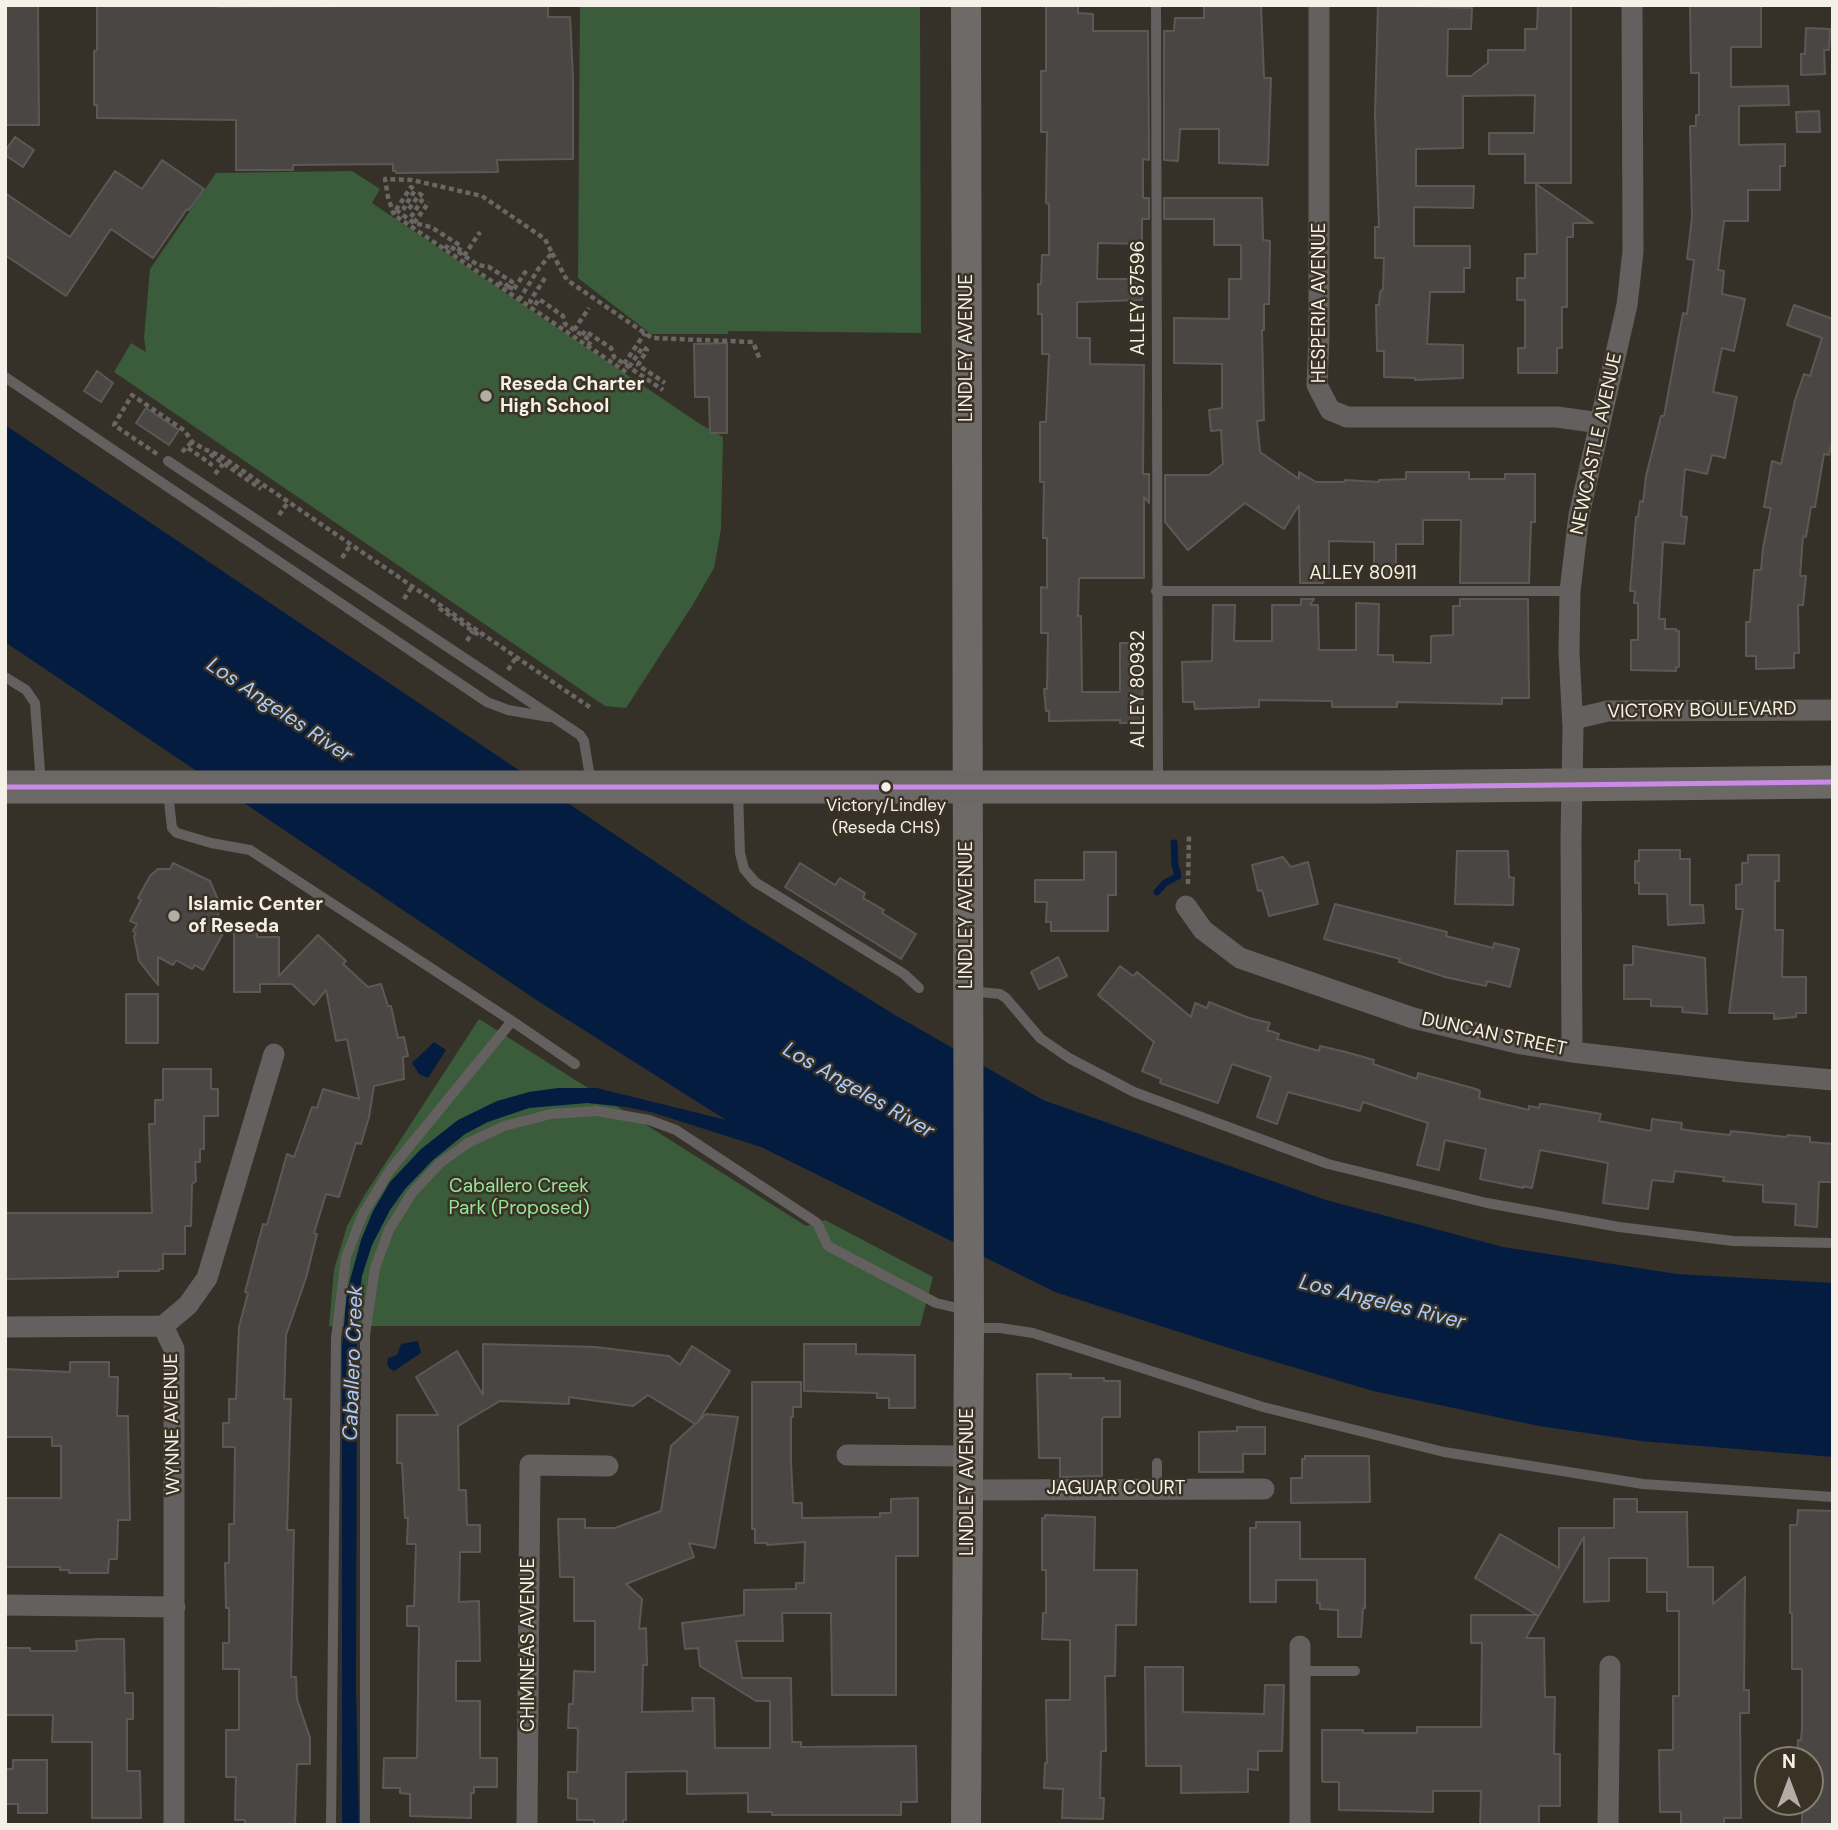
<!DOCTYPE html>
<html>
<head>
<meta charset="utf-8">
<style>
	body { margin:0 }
	#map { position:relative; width:1838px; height:1830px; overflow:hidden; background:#353129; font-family:"DM Sans",sans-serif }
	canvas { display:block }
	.frame { position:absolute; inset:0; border:7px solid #f6f1e8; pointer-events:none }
	.north { position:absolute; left:1754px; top:1746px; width:70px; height:70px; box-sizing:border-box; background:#3a3224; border:2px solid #857e72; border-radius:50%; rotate:0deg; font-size:19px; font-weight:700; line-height:28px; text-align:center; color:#f6f1e8 }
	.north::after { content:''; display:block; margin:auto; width:24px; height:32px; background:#b2aea5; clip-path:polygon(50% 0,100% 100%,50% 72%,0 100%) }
</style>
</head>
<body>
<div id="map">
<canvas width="1838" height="1830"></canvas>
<div class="frame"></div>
<div class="north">N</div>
</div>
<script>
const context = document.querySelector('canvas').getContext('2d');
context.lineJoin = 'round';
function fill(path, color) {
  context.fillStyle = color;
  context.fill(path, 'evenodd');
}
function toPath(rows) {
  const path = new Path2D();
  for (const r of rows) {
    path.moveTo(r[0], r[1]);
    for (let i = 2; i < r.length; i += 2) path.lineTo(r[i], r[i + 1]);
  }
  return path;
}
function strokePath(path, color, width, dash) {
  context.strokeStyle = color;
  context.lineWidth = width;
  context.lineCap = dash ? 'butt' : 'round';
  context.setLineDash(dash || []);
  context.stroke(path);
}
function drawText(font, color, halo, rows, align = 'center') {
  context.font = font + ' "DM Sans",sans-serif';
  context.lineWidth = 5;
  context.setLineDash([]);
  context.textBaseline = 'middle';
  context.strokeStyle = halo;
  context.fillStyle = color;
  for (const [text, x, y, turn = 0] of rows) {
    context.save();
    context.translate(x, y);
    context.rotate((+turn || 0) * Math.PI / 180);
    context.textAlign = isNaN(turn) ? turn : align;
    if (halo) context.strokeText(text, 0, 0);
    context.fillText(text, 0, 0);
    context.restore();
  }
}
fill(toPath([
	[580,5,920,5,921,333,728,331,728,334,651,334,578,278],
	[352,171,380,189,372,203,700,424,723,437,721,529,714,568,692,606,626,708,605,706,114,372,131,343,146,352,144,338,150,269,216,173],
	[479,1019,806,1226,825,1220,933,1277,920,1326,329,1326,334,1270,347,1226,364,1196]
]), '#3a5c3a');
fill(toPath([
	[5,425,742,920,895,1015,1043,1100,1326,1200,1503,1247,1677,1274,1833,1283,1833,1457,1641,1441,1539,1426,1373,1391,1232,1349,1055,1292,761,1147,651,1112,626,1107,587,1103,529,1108,488,1122,465,1134,433,1160,405,1189,390,1210,372,1245,362,1276,357,1316,356,1687,359,1825,342,1825,342,1349,347,1291,361,1240,373,1211,390,1182,421,1149,458,1120,497,1101,529,1092,558,1088,597,1088,726,1120,538,1001,5,642],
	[434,1042,446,1050,428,1078,419,1074,412,1063],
	[418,1341,421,1353,394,1371,389,1368,387,1363,388,1358,397,1355,401,1344]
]), '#051c41');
strokePath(toPath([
	[1157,892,1165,883,1178,876,1175,865,1174,843]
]), '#051c41', 7);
const building = toPath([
	[5,5,38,5,39,125,5,125,5,5],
	[97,5,218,5,218,7,548,5,548,17,570,17,573,77,573,159,497,160,498,172,396,173,396,171,393,171,393,164,293,165,293,170,236,170,236,120,97,118,97,105,94,105,94,51,97,50,97,5],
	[1046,5,1078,5,1078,13,1093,14,1093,31,1148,31,1149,160,1143,159,1143,198,1149,198,1149,219,1142,219,1142,244,1098,243,1097,279,1142,279,1142,300,1077,302,1077,338,1090,338,1090,364,1144,365,1143,474,1149,474,1149,503,1144,497,1144,578,1079,578,1078,616,1081,616,1082,692,1120,692,1120,643,1143,643,1142,723,1120,723,1120,720,1049,721,1049,711,1046,711,1044,689,1047,689,1048,633,1041,633,1041,587,1047,588,1047,538,1043,538,1044,482,1040,482,1040,422,1046,422,1049,354,1042,354,1042,314,1038,314,1038,284,1041,284,1042,255,1049,255,1049,204,1046,203,1047,132,1041,132,1041,71,1046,71,1046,5],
	[1204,5,1261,5,1264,78,1271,78,1268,165,1219,163,1219,129,1180,129,1178,161,1164,160,1164,31,1174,31,1175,18,1204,18,1204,5],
	[1378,5,1472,8,1471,29,1448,29,1447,76,1471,76,1488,63,1488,50,1525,50,1525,29,1537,29,1538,5,1571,5,1571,183,1525,183,1525,154,1489,154,1489,133,1534,133,1535,95,1463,96,1463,148,1416,149,1416,186,1474,186,1473,208,1414,207,1414,246,1470,246,1470,268,1464,268,1464,292,1430,292,1427,344,1463,345,1463,378,1415,380,1415,378,1384,377,1384,351,1377,351,1376,305,1379,305,1380,292,1383,289,1384,258,1375,258,1375,227,1379,227,1375,114,1378,5],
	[1690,5,1761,5,1761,47,1731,47,1731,87,1788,86,1789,105,1739,106,1739,145,1785,144,1785,166,1780,166,1780,190,1748,190,1748,221,1724,221,1718,270,1724,271,1722,294,1745,299,1734,351,1722,348,1713,392,1737,397,1725,458,1712,455,1707,474,1685,469,1681,516,1687,517,1684,544,1663,542,1659,619,1665,619,1665,629,1676,629,1676,631,1679,631,1679,667,1676,667,1676,671,1631,670,1631,640,1638,640,1638,603,1634,603,1635,591,1630,591,1636,517,1638,517,1640,501,1643,502,1646,476,1661,416,1664,416,1683,313,1687,314,1694,260,1687,259,1692,218,1690,126,1696,126,1696,115,1699,115,1699,73,1691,73,1690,5],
	[1806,28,1830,29,1829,50,1824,50,1825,74,1801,75,1801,54,1805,54,1806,28],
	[1819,111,1820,132,1797,132,1796,112,1819,111],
	[15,137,34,150,23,167,5,155,5,151,15,137],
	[162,160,204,189,189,210,187,209,153,258,111,229,66,296,5,255,5,193,70,237,115,171,142,189,162,160],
	[1536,184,1593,223,1573,223,1573,237,1567,237,1567,307,1562,307,1562,348,1557,348,1557,373,1518,373,1518,348,1525,348,1525,300,1517,300,1517,278,1525,278,1525,254,1537,254,1536,184],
	[1164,198,1262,198,1263,240,1270,241,1269,304,1264,304,1264,330,1262,330,1264,420,1257,421,1260,452,1299,479,1299,472,1316,482,1344,482,1345,480,1379,482,1379,480,1406,479,1406,472,1469,472,1469,479,1505,479,1505,474,1535,474,1535,522,1531,522,1529,583,1460,583,1461,520,1423,520,1423,544,1396,544,1396,575,1374,575,1374,542,1329,541,1329,573,1323,583,1300,583,1299,505,1284,529,1245,503,1188,550,1165,522,1165,475,1209,475,1223,464,1221,430,1211,431,1209,410,1222,408,1222,364,1174,363,1174,318,1229,319,1229,279,1241,279,1241,245,1214,245,1214,219,1164,219,1164,198],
	[1794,305,1833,319,1833,438,1829,455,1824,454,1815,507,1811,507,1806,537,1803,536,1800,576,1806,576,1803,605,1798,605,1799,653,1794,653,1794,668,1756,669,1756,656,1746,656,1746,622,1750,622,1754,570,1761,570,1763,548,1771,508,1764,507,1772,461,1781,464,1795,400,1804,374,1810,376,1822,338,1787,325,1794,305],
	[727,343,727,433,710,433,709,397,695,397,694,344,727,343],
	[97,371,113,383,101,402,84,391,97,371],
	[146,408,179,430,169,445,136,423,146,408],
	[1301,599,1314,599,1310,605,1318,605,1319,650,1356,650,1356,603,1379,604,1378,655,1393,655,1393,662,1431,663,1431,636,1453,635,1453,606,1460,606,1460,599,1528,599,1529,698,1502,698,1502,704,1397,702,1397,707,1332,707,1332,701,1259,700,1259,707,1195,709,1194,702,1183,702,1182,662,1212,661,1213,605,1235,605,1234,641,1272,641,1272,605,1301,605,1301,599],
	[1639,850,1680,850,1680,859,1690,859,1690,905,1703,905,1704,923,1668,925,1667,894,1639,894,1639,883,1635,883,1635,861,1639,861,1639,850],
	[1457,851,1508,851,1509,877,1514,878,1513,905,1455,904,1457,851],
	[1084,852,1116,852,1116,895,1108,895,1108,931,1051,931,1051,922,1046,922,1047,902,1035,902,1035,880,1084,880,1084,852],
	[1748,855,1779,855,1779,881,1775,881,1775,930,1783,930,1782,977,1806,977,1806,1013,1796,1013,1796,1017,1774,1019,1774,1013,1729,1013,1743,909,1736,909,1736,885,1742,884,1742,863,1748,863,1748,855],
	[1283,857,1291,867,1308,862,1318,904,1269,916,1262,890,1258,891,1252,865,1283,857],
	[173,863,210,881,219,902,217,930,225,930,203,970,195,965,192,969,176,960,173,965,158,957,158,985,139,961,134,936,136,933,133,931,137,924,130,921,141,900,138,898,150,876,158,869,170,869,173,863],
	[800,863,835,885,840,878,865,893,863,898,884,910,882,913,916,934,901,959,785,887,800,863],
	[1335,904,1447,932,1446,936,1493,948,1494,943,1519,949,1510,987,1487,981,1486,986,1445,977,1399,962,1400,959,1324,939,1335,904],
	[234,930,257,930,257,937,279,937,279,976,318,935,346,961,343,964,368,987,381,984,388,1006,391,1006,398,1038,404,1037,408,1056,403,1057,404,1079,374,1086,369,1117,361,1144,356,1143,339,1197,326,1194,314,1233,317,1234,306,1278,286,1335,284,1399,291,1399,287,1530,294,1530,291,1677,296,1677,297,1699,310,1738,310,1764,297,1764,295,1825,245,1825,245,1820,235,1820,236,1777,226,1777,226,1730,239,1730,239,1669,223,1669,223,1643,229,1643,229,1608,226,1608,225,1563,229,1563,229,1524,234,1524,235,1447,223,1447,223,1423,229,1423,229,1399,236,1399,239,1327,248,1293,245,1292,263,1224,267,1225,287,1154,294,1157,312,1107,317,1108,323,1089,359,1099,347,1039,336,1041,326,990,314,1005,292,984,260,984,260,992,234,992,234,930],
	[1633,946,1705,958,1707,1014,1682,1012,1683,1007,1651,1006,1651,999,1624,999,1624,965,1633,965,1633,946],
	[1058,957,1067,976,1039,989,1031,972,1058,957],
	[1120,966,1133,976,1137,972,1191,1017,1195,1003,1207,1008,1209,1002,1249,1018,1270,1023,1267,1030,1279,1034,1277,1039,1319,1051,1320,1046,1346,1052,1374,1060,1373,1064,1417,1079,1418,1073,1476,1089,1480,1091,1479,1098,1529,1110,1529,1106,1539,1108,1540,1104,1544,1104,1601,1114,1599,1121,1651,1131,1652,1119,1682,1123,1681,1129,1693,1131,1730,1135,1731,1131,1786,1137,1788,1135,1810,1137,1810,1142,1833,1144,1833,1182,1819,1182,1817,1227,1795,1225,1796,1204,1763,1202,1763,1185,1723,1181,1724,1177,1675,1171,1673,1182,1652,1180,1648,1209,1603,1203,1608,1163,1540,1150,1532,1188,1523,1186,1523,1188,1480,1179,1486,1149,1445,1140,1439,1170,1417,1165,1428,1123,1363,1102,1360,1111,1288,1092,1277,1124,1257,1117,1271,1077,1232,1064,1218,1103,1160,1083,1161,1079,1142,1071,1154,1042,1098,995,1120,966],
	[126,994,158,994,158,1043,126,1043,126,994],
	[163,1069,211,1069,211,1089,218,1089,218,1116,204,1116,204,1149,200,1149,200,1162,195,1162,196,1181,192,1184,191,1226,185,1226,185,1254,163,1254,163,1269,159,1269,159,1271,118,1271,118,1277,5,1279,5,1213,152,1213,149,1124,155,1124,155,1100,163,1100,163,1069],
	[483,1344,595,1347,669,1356,680,1365,692,1346,730,1371,697,1423,706,1414,738,1417,715,1548,689,1543,694,1557,626,1584,642,1599,639,1629,646,1628,647,1665,643,1665,642,1712,693,1711,692,1698,714,1698,715,1748,770,1748,770,1701,756,1701,700,1666,698,1648,685,1649,682,1623,744,1615,744,1590,796,1589,796,1583,804,1583,805,1542,767,1545,767,1543,755,1543,755,1529,752,1529,752,1382,801,1382,801,1407,793,1407,793,1417,791,1417,791,1461,793,1503,802,1503,802,1518,880,1517,880,1513,891,1513,891,1499,918,1498,918,1556,896,1556,896,1695,832,1695,831,1613,782,1613,783,1641,736,1641,742,1678,791,1678,792,1742,801,1742,801,1747,916,1746,917,1802,901,1802,901,1815,772,1815,772,1812,748,1812,748,1793,687,1794,687,1771,626,1772,626,1820,623,1820,623,1825,594,1825,594,1820,577,1820,577,1799,568,1798,568,1772,577,1772,578,1731,577,1728,568,1728,569,1704,573,1704,574,1671,595,1672,595,1621,574,1621,574,1577,560,1577,558,1519,585,1519,585,1528,615,1528,661,1511,671,1446,695,1424,648,1395,633,1406,569,1397,569,1404,500,1401,458,1426,459,1490,466,1490,467,1525,480,1525,480,1552,460,1552,459,1602,479,1601,480,1661,456,1661,456,1701,480,1701,480,1758,497,1758,497,1787,474,1787,474,1793,471,1793,471,1818,410,1816,410,1794,400,1793,400,1788,383,1788,384,1758,417,1758,419,1628,418,1626,407,1626,407,1606,414,1606,416,1544,407,1544,408,1518,405,1518,402,1463,397,1463,397,1415,438,1415,416,1377,457,1351,483,1395,483,1344],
	[804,1344,856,1344,856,1354,915,1355,915,1408,889,1408,889,1398,877,1398,877,1393,804,1391,804,1344],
	[70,1362,109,1362,109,1377,118,1377,117,1416,128,1416,130,1520,118,1520,117,1559,109,1559,108,1573,69,1573,69,1570,60,1570,60,1567,5,1567,5,1498,61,1498,61,1446,52,1446,52,1437,5,1437,5,1369,70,1372,70,1362],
	[1037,1374,1071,1374,1070,1378,1104,1378,1104,1381,1120,1381,1120,1417,1104,1417,1102,1419,1102,1476,1060,1477,1060,1458,1039,1458,1037,1374],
	[1237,1427,1265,1427,1265,1454,1243,1454,1243,1472,1199,1472,1199,1432,1237,1431,1237,1427],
	[1305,1456,1369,1456,1370,1502,1291,1503,1291,1478,1302,1478,1302,1459,1305,1459,1305,1456],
	[1614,1499,1637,1499,1637,1512,1687,1512,1688,1567,1713,1567,1713,1604,1745,1577,1744,1690,1749,1690,1749,1713,1740,1713,1741,1818,1724,1818,1724,1825,1681,1825,1681,1812,1660,1812,1659,1750,1673,1750,1673,1696,1679,1696,1679,1611,1667,1611,1667,1592,1647,1592,1647,1558,1609,1558,1609,1601,1584,1602,1584,1537,1526,1638,1544,1638,1545,1697,1555,1697,1554,1754,1560,1754,1560,1806,1539,1806,1539,1825,1480,1825,1481,1791,1433,1791,1433,1812,1339,1810,1339,1782,1323,1782,1322,1780,1322,1730,1363,1730,1363,1733,1417,1733,1417,1727,1481,1727,1482,1643,1471,1643,1471,1615,1537,1615,1475,1578,1500,1534,1559,1568,1559,1528,1614,1528,1614,1499],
	[1798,1510,1833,1511,1833,1825,1802,1825,1802,1802,1810,1802,1810,1760,1797,1760,1798,1740,1801,1740,1802,1728,1802,1669,1792,1669,1792,1613,1790,1613,1790,1525,1797,1525,1798,1510],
	[1045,1515,1095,1517,1094,1570,1137,1570,1136,1625,1116,1625,1115,1676,1105,1676,1106,1751,1101,1751,1100,1798,1104,1798,1103,1819,1062,1818,1063,1789,1044,1788,1045,1763,1047,1763,1046,1700,1070,1700,1070,1640,1042,1639,1043,1613,1046,1613,1046,1570,1042,1570,1042,1518,1045,1518,1045,1515],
	[1256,1522,1300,1522,1300,1559,1365,1559,1365,1608,1363,1608,1361,1637,1338,1637,1338,1610,1320,1609,1320,1603,1317,1603,1317,1580,1276,1580,1276,1602,1250,1602,1250,1528,1256,1528,1256,1522],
	[97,1639,124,1639,125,1693,133,1693,133,1719,127,1719,127,1771,140,1771,141,1818,92,1818,92,1742,52,1742,53,1715,5,1715,5,1648,30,1648,30,1651,77,1651,76,1641,97,1639],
	[1145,1667,1183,1667,1183,1712,1264,1714,1265,1685,1284,1685,1282,1751,1258,1751,1258,1770,1248,1769,1248,1792,1181,1793,1181,1766,1146,1766,1145,1667],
	[13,1760,47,1760,47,1813,18,1813,18,1804,5,1804,5,1769,13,1769,13,1760]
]);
fill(building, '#4a4644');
strokePath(building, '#5d5857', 2);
strokePath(toPath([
	[396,210,411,187,415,190,404,208,408,210,420,194,424,197,409,220],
	[396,210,414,223,431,227,461,246,458,252],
	[414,223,429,202],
	[445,249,448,245,478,265,489,267,512,282,509,287,514,289],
	[552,253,567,280,652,338,753,342,760,360],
	[464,256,480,232],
	[545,278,530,301,535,305,539,299,563,316,565,324,591,341,588,346],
	[498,285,502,282,509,287],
	[514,289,528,268],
	[519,300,539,268,552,253,545,239,482,196,412,180,385,179,388,197,394,215,626,372],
	[574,330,589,308],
	[582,335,585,331,611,348,614,357,663,390],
	[624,364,645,333],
	[629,367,643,347,647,350,638,365,665,383],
	[188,448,211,464,208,468],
	[182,452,192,442],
	[157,454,114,425,132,395,185,431,192,442,204,449,221,456,591,708],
	[210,454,261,489],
	[215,474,223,464],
	[279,515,289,501],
	[342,558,351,544],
	[404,599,413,585],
	[439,608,482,637],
	[467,641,473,631],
	[508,670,517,656],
	[1188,884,1189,836]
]), '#696663', 4.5, [5, 3.5]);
strokePath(toPath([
	[1156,5,1158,783],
	[5,377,487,702,508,710,549,717],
	[168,461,580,735,584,741,591,783],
	[1156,591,1570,591],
	[5,677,26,690,35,703,41,785],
	[738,791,740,853,744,869,755,882,904,974,919,988],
	[168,792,172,828,177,833,211,843,250,850,512,1021,575,1064],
	[970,991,1000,994,1006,998,1040,1038,1069,1058,1134,1092,1328,1164,1487,1203,1619,1227,1733,1241,1833,1243],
	[971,1328,1000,1328,1033,1333,1263,1407,1444,1452,1643,1484,1833,1497],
	[1157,1463,1157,1489],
	[1300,1671,1355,1671],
	[331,1825,336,1338,346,1257,363,1214,390,1170,512,1021],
	[365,1825,365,1335,375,1268,389,1230,412,1193,440,1163,468,1143,504,1126,551,1114,597,1111,649,1120,676,1130,817,1223,828,1246,936,1303,966,1310]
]), '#63605f', 10);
strokePath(toPath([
	[1319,5,1319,337,1317,385,1330,410,1347,417,1557,417,1600,423],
	[1573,719,1608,711,1833,710],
	[1186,906,1203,930,1240,958,1413,1018,1521,1044,1572,1052,1744,1072,1833,1080],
	[1572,1052,1571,839,1573,728,1569,653,1570,591,1579,515,1627,305,1633,251,1632,5],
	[163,1326,174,1349,174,1825],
	[163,1326,188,1305,207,1278,274,1054],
	[5,1327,163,1326],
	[847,1455,968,1456],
	[968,1490,1264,1489],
	[5,1605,175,1607],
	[1300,1646,1300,1825],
	[527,1825,530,1465,608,1466],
	[1608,1825,1610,1666]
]), '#63605f', 21);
strokePath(toPath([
	[966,1825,969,1328,966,5]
]), '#6e6a68', 30);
strokePath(toPath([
	[5,787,1377,787,1833,782]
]), '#6c6865', 33);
strokePath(toPath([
	[5,787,1377,787,1833,782]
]), '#ca8be6', 5);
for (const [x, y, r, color] of [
	[486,396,7,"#b2aea5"],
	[886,787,6,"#f6f1e8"],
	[174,916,7,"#b2aea5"]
]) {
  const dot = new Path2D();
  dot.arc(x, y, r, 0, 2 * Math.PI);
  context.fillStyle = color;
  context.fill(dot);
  strokePath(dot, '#3a3224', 2.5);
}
drawText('17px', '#f6f1e8', '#3a3224', [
	["Victory/Lindley",886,807],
	["(Reseda CHS)",886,829]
]);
drawText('19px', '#f6f1e8', '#3a3224', [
	["ALLEY 87596",1139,298,-90],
	["HESPERIA AVENUE",1320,303,-90],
	["LINDLEY AVENUE",967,348,-90],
	["NEWCASTLE AVENUE",1597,444,-78],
	["ALLEY 80911",1363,574],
	["ALLEY 80932",1139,689,-90],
	["VICTORY BOULEVARD",1702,711,-1],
	["LINDLEY AVENUE",967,915,-90],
	["DUNCAN STREET",1494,1035,12],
	["WYNNE AVENUE",173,1424,-91],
	["LINDLEY AVENUE",968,1482,-90],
	["JAGUAR COURT",1116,1489],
	["CHIMINEAS AVENUE",529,1645,-90]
]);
drawText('bold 19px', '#f6f1e8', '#3a3224', [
	["Reseda Charter",500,385],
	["High School",500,407],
	["Islamic Center",188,905],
	["of Reseda",188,927]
], 'left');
drawText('19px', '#95e898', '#3a3224', [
	["Caballero Creek",519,1187],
	["Park (Proposed)",519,1209]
]);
drawText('italic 21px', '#a9ccff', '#3a3224', [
	["Los Angeles River",279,711,34],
	["Los Angeles River",858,1091,30],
	["Los Angeles River",1382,1303,14],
	["Caballero Creek",354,1363,-88]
]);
</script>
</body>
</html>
